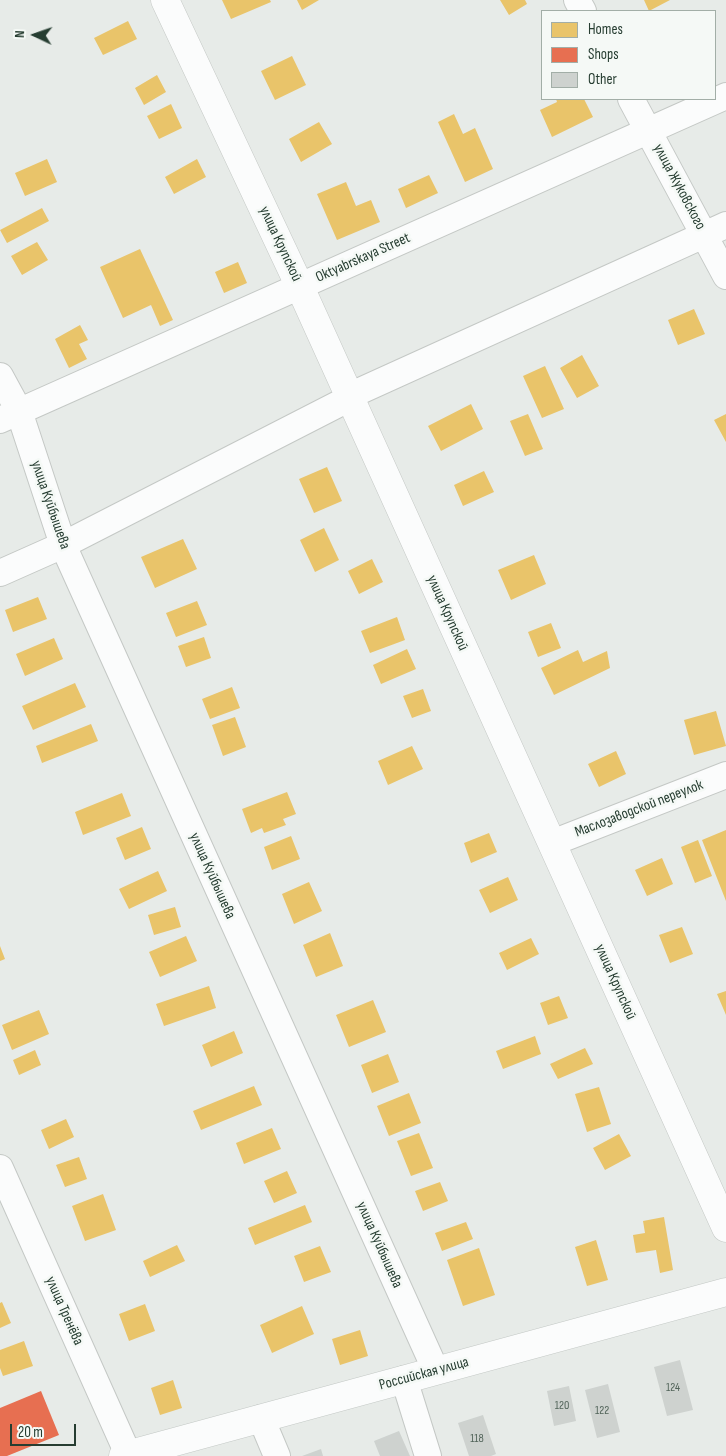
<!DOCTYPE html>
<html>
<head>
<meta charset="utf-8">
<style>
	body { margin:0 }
	#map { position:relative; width:726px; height:1456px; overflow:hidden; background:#e7ebe8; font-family:"Sofia Sans Condensed",sans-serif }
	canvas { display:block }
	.legend { position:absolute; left:541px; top:10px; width:175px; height:90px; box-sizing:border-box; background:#f5f9f6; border:1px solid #a2aea7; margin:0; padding:6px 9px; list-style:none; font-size:15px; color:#263d31 }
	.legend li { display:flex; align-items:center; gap:10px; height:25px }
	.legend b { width:25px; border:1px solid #a2aea7 }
	.north { position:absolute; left:10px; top:10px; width:50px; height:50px; -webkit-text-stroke:4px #f5f9f6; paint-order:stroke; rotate:273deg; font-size:14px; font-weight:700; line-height:20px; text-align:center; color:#263d31 }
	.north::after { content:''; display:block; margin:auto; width:18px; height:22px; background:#263d31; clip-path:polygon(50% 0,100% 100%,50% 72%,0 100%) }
	.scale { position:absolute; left:10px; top:1424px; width:66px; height:22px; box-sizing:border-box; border:2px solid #263d31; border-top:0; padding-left:6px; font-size:15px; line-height:18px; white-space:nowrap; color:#263d31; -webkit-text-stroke:4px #f5f9f6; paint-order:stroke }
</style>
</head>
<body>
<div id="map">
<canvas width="726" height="1456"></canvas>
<ul class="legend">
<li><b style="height:14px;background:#e9c46a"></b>Homes</li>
<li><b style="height:14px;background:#e76f51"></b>Shops</li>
<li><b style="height:14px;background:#ced2cf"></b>Other</li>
</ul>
<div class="north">N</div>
<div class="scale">20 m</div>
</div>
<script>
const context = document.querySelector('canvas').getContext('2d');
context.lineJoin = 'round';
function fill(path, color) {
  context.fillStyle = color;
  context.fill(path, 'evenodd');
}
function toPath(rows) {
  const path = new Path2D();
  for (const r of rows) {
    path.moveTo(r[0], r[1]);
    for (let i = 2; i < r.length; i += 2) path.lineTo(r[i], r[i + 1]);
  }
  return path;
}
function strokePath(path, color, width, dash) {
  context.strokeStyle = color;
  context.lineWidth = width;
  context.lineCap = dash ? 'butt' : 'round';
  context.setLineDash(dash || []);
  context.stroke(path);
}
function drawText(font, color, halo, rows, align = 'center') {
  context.font = font + ' "Sofia Sans Condensed",sans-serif';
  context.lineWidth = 5;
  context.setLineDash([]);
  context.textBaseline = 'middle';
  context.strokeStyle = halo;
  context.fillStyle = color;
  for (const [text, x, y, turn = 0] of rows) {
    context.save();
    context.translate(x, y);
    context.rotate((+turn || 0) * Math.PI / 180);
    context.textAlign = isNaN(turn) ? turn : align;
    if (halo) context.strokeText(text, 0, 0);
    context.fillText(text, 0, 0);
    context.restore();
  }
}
fill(toPath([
	[222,0,270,0,271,2,231,19],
	[297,0,319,0,302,10],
	[500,0,525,0,527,4,509,15],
	[644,0,670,0,649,11],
	[128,21,137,39,103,55,94,38],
	[292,56,306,85,275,100,261,71],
	[157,75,166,92,144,105,135,88],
	[556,99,584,99,593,117,552,137,540,110,557,102],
	[171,104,182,128,159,139,147,116],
	[454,114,463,134,475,128,493,169,465,182,438,122],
	[319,122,332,144,301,162,289,139],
	[47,159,57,182,25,196,15,173],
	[197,159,206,177,174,194,165,177],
	[429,175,438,193,406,208,398,189],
	[346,182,356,206,371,200,380,222,337,240,317,194],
	[42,208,49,221,7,243,0,230],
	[37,242,48,260,22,275,11,256],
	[140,249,173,320,160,326,151,305,123,318,100,267],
	[238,262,247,283,224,293,215,272],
	[694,309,705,334,678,345,668,320],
	[80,325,88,340,79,344,87,359,69,368,55,339],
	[582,355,599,386,577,398,560,368],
	[545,366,564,409,542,418,523,376],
	[471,404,483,429,441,451,428,426],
	[528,414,543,449,525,456,510,421],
	[726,414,726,442,714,420],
	[327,467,342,501,314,513,299,479],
	[484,471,494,492,463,506,454,485],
	[324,528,339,560,315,572,300,540],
	[183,539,197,569,155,588,141,557],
	[534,555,546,584,511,600,498,570],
	[372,559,383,582,359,594,348,571],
	[38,597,47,619,13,632,5,610],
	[197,601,207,625,176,637,166,613],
	[397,617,405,640,370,653,361,631],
	[551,623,561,648,538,657,528,632],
	[204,637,211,658,186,667,178,646],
	[54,638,63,659,25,676,16,654],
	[407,649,416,669,381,684,373,665],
	[578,650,583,662,607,651,610,668,554,695,541,668],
	[75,683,86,707,33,730,22,706],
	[232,687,240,708,210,719,202,699],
	[423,689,431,711,412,718,403,696],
	[716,711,726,746,694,755,684,720],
	[235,717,246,747,223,756,212,725],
	[91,724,98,741,42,763,36,746],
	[412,746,423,769,388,785,378,761],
	[616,751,626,774,599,787,588,764],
	[287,792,296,814,283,819,286,825,264,833,262,828,251,833,242,809],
	[122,793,131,816,83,835,75,812],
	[142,827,151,849,125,860,116,838],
	[726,830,726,901,702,840],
	[489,833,497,852,471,863,464,843],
	[291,836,300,859,272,870,264,847],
	[698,840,712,876,695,883,681,847],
	[662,858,673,884,647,896,635,870],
	[158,871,167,891,129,909,119,889],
	[508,877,518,900,490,913,479,890],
	[309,882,322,911,294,924,282,894],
	[175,907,181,927,154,935,148,915],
	[682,927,693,954,670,963,659,935],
	[330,933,343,966,316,977,303,945],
	[186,936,197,961,160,977,149,952],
	[531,938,539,954,507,970,499,953],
	[0,946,5,959,0,961],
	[209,986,216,1008,164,1026,156,1004],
	[726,991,726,1015,717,994],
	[559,996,568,1018,548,1025,540,1003],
	[373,1000,386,1032,349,1047,336,1015],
	[39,1010,49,1034,12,1050,2,1025],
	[234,1031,243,1053,211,1067,202,1045],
	[535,1036,541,1054,503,1069,496,1051],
	[585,1048,593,1064,558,1079,550,1064],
	[35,1050,41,1065,19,1075,13,1060],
	[388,1054,399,1082,372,1093,361,1065],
	[254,1086,262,1105,201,1130,193,1111],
	[599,1087,611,1124,587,1132,575,1094],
	[409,1093,421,1123,389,1136,377,1106],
	[66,1119,74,1137,49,1149,41,1130],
	[272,1128,281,1149,244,1164,236,1143],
	[419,1133,433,1168,411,1176,397,1141],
	[619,1134,631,1156,605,1170,593,1148],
	[79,1157,87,1179,65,1187,56,1165],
	[287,1171,297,1193,274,1203,264,1181],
	[440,1182,448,1201,423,1211,415,1191],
	[103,1194,116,1230,85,1241,72,1206],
	[305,1205,312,1222,255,1245,248,1228],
	[664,1217,673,1270,660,1273,656,1250,636,1253,633,1235,645,1233,643,1221],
	[466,1222,473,1239,442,1251,435,1233],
	[596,1240,608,1280,587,1286,575,1247],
	[177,1245,185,1261,150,1277,143,1261],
	[320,1246,331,1272,304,1282,294,1256],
	[479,1248,495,1295,463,1306,447,1260],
	[2,1302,11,1323,0,1328,0,1303],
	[145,1304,155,1331,129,1341,119,1314],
	[302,1306,314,1334,272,1353,260,1325],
	[360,1330,368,1356,340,1365,332,1339],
	[24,1341,33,1366,3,1376,0,1368,0,1350],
	[173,1380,182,1408,160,1415,151,1388]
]), '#e9c46a');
fill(toPath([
	[41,1391,59,1435,7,1456,0,1456,0,1408]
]), '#e76f51');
fill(toPath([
	[680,1360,693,1410,667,1416,654,1367],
	[608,1384,620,1432,597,1438,585,1390],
	[569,1386,576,1421,554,1426,547,1391],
	[483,1415,496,1454,491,1456,469,1456,458,1423],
	[399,1431,410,1456,380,1456,374,1441],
	[321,1449,323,1456,302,1456]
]), '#ced2cf');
const minor = toPath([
	[577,0,583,11],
	[631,99,726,276],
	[0,376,19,411,63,545,436,1371],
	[349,396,726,225],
	[0,420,726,96],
	[0,573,63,545,350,398],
	[552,843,726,775],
	[0,1168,128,1454],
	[404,1379,428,1456],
	[261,1418,277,1456]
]);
const tertiary = toPath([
	[165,0,300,287,726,1228]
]);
const secondary = toPath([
	[123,1456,726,1292]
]);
strokePath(minor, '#c4c8c5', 28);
strokePath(tertiary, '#c4c8c5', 29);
strokePath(secondary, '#c3c8c5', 29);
strokePath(minor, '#fbfcfc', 26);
strokePath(tertiary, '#fbfcfc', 28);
strokePath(secondary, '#fbfcfc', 28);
drawText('12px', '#516359', null, [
	["124",673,1388],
	["120",562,1406],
	["122",602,1411],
	["118",477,1439]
]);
drawText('15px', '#263d31', '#f5f9f6', [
	["улица Жуковского",679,187,62],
	["улица Крупской",280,244,65],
	["Oktyabrskaya Street",363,258,-24],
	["улица Куйбышева",50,505,71],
	["улица Крупской",447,613,66],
	["Маслозаводской переулок",639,809,-21],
	["улица Куйбышева",212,876,66],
	["улица Крупской",615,982,66],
	["улица Куйбышева",379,1245,66],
	["улица Тренёва",64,1311,66],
	["Российская улица",424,1374,-15]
]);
</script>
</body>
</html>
